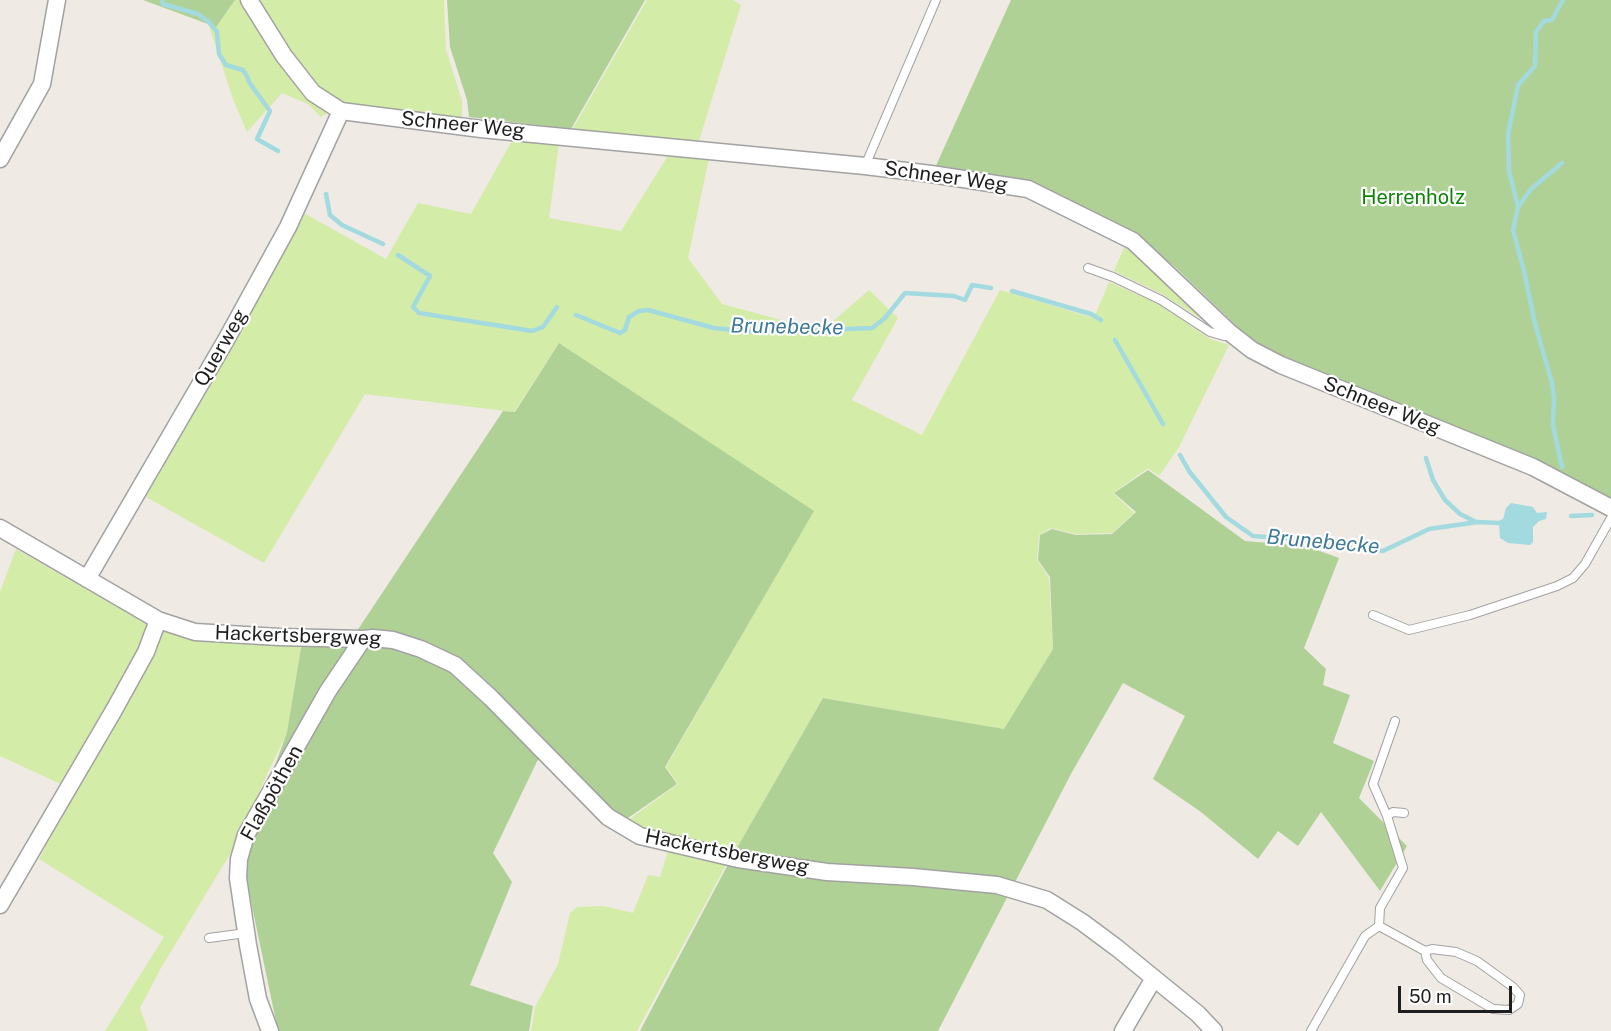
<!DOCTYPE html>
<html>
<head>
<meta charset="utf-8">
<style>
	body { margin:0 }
	#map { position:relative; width:1611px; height:1031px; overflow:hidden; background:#efeae3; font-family:"Public Sans",sans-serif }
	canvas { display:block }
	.scale { position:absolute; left:1398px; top:986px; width:114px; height:27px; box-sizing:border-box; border:3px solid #1e1e1e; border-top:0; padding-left:8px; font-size:18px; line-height:21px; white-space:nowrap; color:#1e1e1e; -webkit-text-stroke:4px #fff; paint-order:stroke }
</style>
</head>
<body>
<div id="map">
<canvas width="1611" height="1031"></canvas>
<div class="scale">50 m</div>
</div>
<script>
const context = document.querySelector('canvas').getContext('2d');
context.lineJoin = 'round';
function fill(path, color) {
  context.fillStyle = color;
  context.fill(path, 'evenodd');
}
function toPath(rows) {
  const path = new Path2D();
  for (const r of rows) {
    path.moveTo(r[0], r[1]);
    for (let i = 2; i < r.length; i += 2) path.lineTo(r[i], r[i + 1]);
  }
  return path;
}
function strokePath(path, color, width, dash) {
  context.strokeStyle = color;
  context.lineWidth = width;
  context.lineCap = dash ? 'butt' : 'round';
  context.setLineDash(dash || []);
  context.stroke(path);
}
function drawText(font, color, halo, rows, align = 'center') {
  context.font = font + ' "Public Sans",sans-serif';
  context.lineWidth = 4.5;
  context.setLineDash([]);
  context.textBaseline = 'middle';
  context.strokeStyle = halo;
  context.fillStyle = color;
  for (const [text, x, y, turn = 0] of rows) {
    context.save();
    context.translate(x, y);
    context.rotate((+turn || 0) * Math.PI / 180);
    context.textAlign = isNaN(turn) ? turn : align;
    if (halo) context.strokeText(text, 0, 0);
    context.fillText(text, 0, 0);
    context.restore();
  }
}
fill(toPath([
	[235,0,444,0,446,49,462,101,462,121,337,107,321,117,308,104,282,93,247,132,233,99,207,20,229,9],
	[647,0,733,0,741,5,698,144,572,130],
	[513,139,559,144,549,218,621,231,669,154,709,158,688,258,722,304,822,331,869,290,898,318,852,400,922,435,1000,290,1094,318,1109,282,1158,304,1210,339,1229,345,1179,447,1159,476,1148,468,1113,493,1134,513,1112,533,1077,534,1051,528,1039,535,1037,560,1049,578,1053,649,1004,729,823,698,734,853,646,831,627,821,678,784,666,767,813,511,559,343,514,412,365,394,264,563,146,497,302,212,386,259,418,203,471,214],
	[1126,243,1213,326,1162,294,1114,271],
	[16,549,147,624,142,653,65,786,0,756,0,592],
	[162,630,195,638,302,642,287,732,230,854,161,968,140,1008,148,1031,105,1031,164,937,39,859],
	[668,851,727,863,637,1031,531,1031,535,1007,558,964,570,913,577,907,603,906,633,913,648,875,660,877]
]), '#d3eca7');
fill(toPath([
	[143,0,235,0,216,27],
	[447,0,645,0,571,129,469,117,467,100,450,47],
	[1011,0,1611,0,1611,500,1283,357,1258,344,1242,331,1175,267,1136,236,1031,183,934,170],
	[559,343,814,511,665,767,677,784,625,820,610,812,544,747,493,853,512,882,470,985,533,1006,529,1031,278,1031,242,858,287,732,302,642,349,643,503,411,515,412],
	[1148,470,1245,541,1306,546,1339,558,1304,648,1326,669,1323,685,1350,695,1333,743,1374,761,1359,798,1407,846,1380,891,1321,812,1298,846,1278,831,1258,859,1201,812,1153,779,1185,716,1123,683,1072,772,938,1031,640,1031,734,853,823,698,1004,729,1053,649,1050,577,1038,560,1040,535,1052,529,1076,535,1112,534,1136,512,1114,493]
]), '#b0d196');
fill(toPath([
	[1511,503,1533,507,1537,513,1547,512,1546,519,1539,521,1533,527,1533,542,1530,545,1508,543,1500,538,1499,523,1500,520,1503,519,1506,508]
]), '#a2dadf');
strokePath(toPath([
	[162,0,163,4,198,14,209,22,217,32,219,54,226,65,243,70,247,76,249,82,270,111,257,139,278,151],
	[326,194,330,215,342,225,383,244],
	[1518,207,1531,189,1562,163],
	[398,255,430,276,413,307,419,313,532,331,543,327,557,307],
	[1012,291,1091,314,1101,320],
	[576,315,620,333,625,330,629,317,639,311,648,310,714,328,743,331,769,332,872,328,885,318,905,293,954,296,965,300,972,285,991,288],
	[1115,340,1163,424],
	[1180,455,1189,471,1226,517,1253,536,1306,540,1337,548,1369,548,1383,551,1429,529,1478,522,1499,523],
	[1426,458,1433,480,1445,500,1460,514,1476,522],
	[1562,467,1553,425,1554,398,1552,383,1535,324,1524,271,1513,230,1518,207,1509,171,1508,134,1518,85,1535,66,1536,32,1544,21,1552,20,1563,0],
	[1571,516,1592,515]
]), '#a2dadf', 4.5);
const service = toPath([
	[865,166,936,0],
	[1088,268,1113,277,1161,300,1210,332,1224,336,1229,332],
	[1373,615,1409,630,1470,615,1557,586,1573,578,1585,564,1611,518],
	[1387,816,1373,784,1395,721],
	[1379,926,1380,908,1403,868,1387,816,1393,812,1404,813],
	[209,938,246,933],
	[1311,1031,1365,936,1379,926,1425,951,1427,960,1441,978,1493,1009,1509,1010,1518,1004,1520,995,1513,987,1477,961,1456,952,1432,949,1425,951]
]);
const minor = toPath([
	[249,0,284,56,313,93,341,111,481,129,865,166,931,174,1028,189,1133,241,1229,332,1252,350,1281,365,1533,467,1611,508],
	[0,159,42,84,57,0],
	[0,528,158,620,195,632,279,637,363,639,373,638,393,640,421,649,455,665,491,698,608,817,640,836,738,859,827,872,913,877,997,885,1047,900,1082,922,1117,948,1198,1014,1214,1031],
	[87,579,226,340,288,227,341,111],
	[0,905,114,710,146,652,158,620],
	[270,1031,258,999,248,945,238,878,239,859,246,835,328,691,363,639],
	[1123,1031,1154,978]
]);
strokePath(service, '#a2a2a2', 10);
strokePath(minor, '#a2a2a2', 19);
strokePath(service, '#fff', 8);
strokePath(minor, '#fff', 16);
drawText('20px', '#1e1e1e', '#fff', [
	["Schneer Weg",463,125,6],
	["Schneer Weg",946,177,8],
	["Querweg",221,348,-60],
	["Schneer Weg",1382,406,22],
	["Hackertsbergweg",298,636,2],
	["Flaßpöthen",272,793,-61],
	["Hackertsbergweg",727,852,11]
]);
drawText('20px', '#0e8107', '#fff', [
	["Herrenholz",1413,198]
]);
drawText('italic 21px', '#3e799a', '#fff', [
	["Brunebecke",787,327,1],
	["Brunebecke",1323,542,5]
]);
</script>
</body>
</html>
